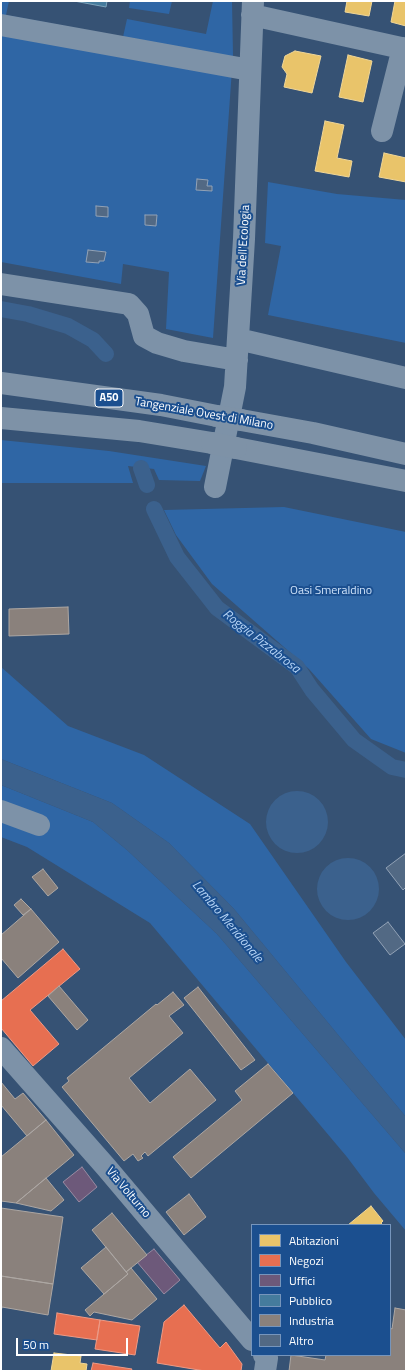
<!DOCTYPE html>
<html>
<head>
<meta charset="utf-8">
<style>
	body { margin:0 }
	#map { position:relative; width:407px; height:1372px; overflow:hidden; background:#365274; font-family:"Titillium Web",sans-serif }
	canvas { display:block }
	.frame { position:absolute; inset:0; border:2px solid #fff; pointer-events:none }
	.legend { position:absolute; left:251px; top:1224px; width:140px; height:132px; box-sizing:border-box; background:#1b4f8f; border:1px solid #7695bc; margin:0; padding:5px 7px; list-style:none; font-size:12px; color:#fff }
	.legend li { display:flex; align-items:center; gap:8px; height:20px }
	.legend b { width:20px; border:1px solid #7695bc }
	.scale { position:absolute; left:16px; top:1338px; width:112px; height:18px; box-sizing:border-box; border:2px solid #fff; border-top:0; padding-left:5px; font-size:12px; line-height:14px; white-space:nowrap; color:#fff; -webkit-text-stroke:3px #1b4f8f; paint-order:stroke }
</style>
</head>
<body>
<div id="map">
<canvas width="407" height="1372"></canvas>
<div class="frame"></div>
<ul class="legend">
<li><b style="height:11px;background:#e9c46a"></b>Abitazioni</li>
<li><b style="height:11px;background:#e76f51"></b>Negozi</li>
<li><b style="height:11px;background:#6d597a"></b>Uffici</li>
<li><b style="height:11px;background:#457b9d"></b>Pubblico</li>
<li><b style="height:11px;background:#8a817c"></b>Industria</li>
<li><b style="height:11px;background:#526984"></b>Altro</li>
</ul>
<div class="scale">50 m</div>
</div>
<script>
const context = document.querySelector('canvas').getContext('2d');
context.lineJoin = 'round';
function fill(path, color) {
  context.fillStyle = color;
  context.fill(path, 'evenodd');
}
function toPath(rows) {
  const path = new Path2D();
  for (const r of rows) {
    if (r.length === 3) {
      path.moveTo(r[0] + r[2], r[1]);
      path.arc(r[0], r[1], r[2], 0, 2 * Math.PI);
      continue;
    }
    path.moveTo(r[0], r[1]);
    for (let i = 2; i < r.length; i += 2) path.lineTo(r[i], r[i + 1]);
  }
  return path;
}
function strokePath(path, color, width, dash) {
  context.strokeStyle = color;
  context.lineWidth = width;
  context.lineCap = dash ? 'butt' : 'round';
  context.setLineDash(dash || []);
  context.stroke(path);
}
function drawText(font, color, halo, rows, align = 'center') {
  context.font = font + ' "Titillium Web",sans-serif';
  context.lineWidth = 4;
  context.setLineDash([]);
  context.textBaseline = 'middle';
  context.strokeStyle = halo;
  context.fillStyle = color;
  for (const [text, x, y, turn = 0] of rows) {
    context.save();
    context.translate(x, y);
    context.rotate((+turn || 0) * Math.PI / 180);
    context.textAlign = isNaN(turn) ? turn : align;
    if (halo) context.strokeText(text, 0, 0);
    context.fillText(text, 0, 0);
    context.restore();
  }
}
fill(toPath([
	[1,1,9,1,6,15,123,37,127,19,206,34,213,1,232,1,233,55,213,338,166,329,169,272,123,264,121,284,1,262],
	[130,1,172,1,169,14,129,8],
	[268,182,337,194,406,200,406,343,268,315,281,246,265,243],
	[1,440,109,451,206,466,200,481,159,480,154,469,128,466,133,483,1,483],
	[284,507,406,532,406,753,371,739,309,669,212,584,176,535,164,510],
	[1,667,68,726,144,755,250,824,346,962,406,1040,406,1117,234,909,169,843,112,803,1,759],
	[1,785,93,822,127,850,217,934,406,1154,406,1231,374,1193,347,1157,150,923,27,847,1,837]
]), '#2f66a5');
fill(toPath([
	[1,759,112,803,169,843,234,909,406,1117,406,1154,217,934,127,850,93,822,1,785],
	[297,822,31],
	[348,889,31]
]), '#3b618d');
const homes = toPath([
	[347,1,372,1,369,16,345,12,347,1],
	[395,1,406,1,406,26,391,22,395,1],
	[295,51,321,56,312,93,284,87,287,74,282,67,285,56,295,51],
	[348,55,372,61,363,102,339,97,348,55],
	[325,121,344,125,337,158,352,161,349,177,315,171,325,121],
	[384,153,406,158,406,182,379,177,384,153],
	[371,1206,383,1221,381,1223,383,1225,348,1225,371,1206],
	[54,1353,81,1356,80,1363,87,1364,86,1371,51,1371,54,1353]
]);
fill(homes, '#e9c46a');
strokePath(homes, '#f0d697', 1);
const shops = toPath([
	[63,949,80,969,30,1010,59,1044,33,1066,1,1028,1,1001,63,949],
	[184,1305,220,1348,226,1342,242,1364,241,1371,205,1371,157,1363,164,1322,184,1305],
	[57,1313,100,1320,97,1340,54,1334,57,1313],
	[100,1320,140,1326,135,1355,95,1349,100,1320],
	[93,1363,132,1369,131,1371,91,1371,93,1363]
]);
fill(shops, '#e76f51');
strokePath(shops, '#ee9a85', 1);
const offices = toPath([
	[82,1167,97,1187,79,1202,63,1182,82,1167],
	[154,1249,180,1280,164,1294,137,1262,154,1249]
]);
fill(offices, '#6d597a');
strokePath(offices, '#998ba2', 1);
const public = toPath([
	[74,1,107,1,106,7,74,1]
]);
fill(public, '#457b9d');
strokePath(public, '#7da3ba', 1);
const industry = toPath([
	[68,607,69,634,9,636,9,609,68,607],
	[43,869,58,888,48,896,32,877,43,869],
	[21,899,31,909,23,915,14,905,21,899],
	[31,909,59,942,18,978,1,958,1,935,31,909],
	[59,986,88,1020,77,1030,48,996,59,986],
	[198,987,255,1060,241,1070,184,998,198,987],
	[173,992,184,1005,169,1016,183,1033,129,1078,150,1103,190,1069,216,1100,148,1156,145,1152,141,1156,143,1158,138,1161,133,1154,124,1161,62,1087,69,1081,67,1078,156,1004,157,1005,173,992],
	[268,1064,293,1093,191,1178,173,1157,242,1100,235,1091,268,1064],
	[1,1082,15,1099,23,1093,46,1120,27,1136,1,1105,1,1082],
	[46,1120,74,1155,16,1203,1,1201,1,1157,46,1120],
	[46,1178,64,1200,51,1211,16,1203,46,1178],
	[189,1194,206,1217,184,1235,166,1212,189,1194],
	[1,1208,63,1217,53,1284,1,1276,1,1208],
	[112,1213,147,1255,126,1272,92,1230,112,1213],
	[106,1247,128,1274,104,1294,81,1268,106,1247],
	[131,1268,157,1299,132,1320,94,1312,90,1316,85,1310,128,1274,126,1272,131,1268],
	[1,1276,53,1284,48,1315,2,1307,1,1312,1,1276],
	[395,1308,406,1310,406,1371,289,1371,291,1355,325,1360,326,1355,390,1355,390,1328,392,1329,395,1308]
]);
fill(industry, '#8a817c');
strokePath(industry, '#ada7a3', 1);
strokePath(toPath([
	[1,309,28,314,68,326,93,340,106,354],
	[141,468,147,485],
	[154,509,177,557,217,608,297,667,312,690,354,740,392,767,406,770]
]), '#3b618d', 16);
const building = toPath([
	[197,179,208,180,207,186,212,186,212,191,196,190,197,179],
	[96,206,108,207,108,217,96,216,96,206],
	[145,215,157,215,156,226,145,225,145,215],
	[88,250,106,252,104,261,99,261,99,263,86,262,88,250],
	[406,853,406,887,403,890,386,868,406,853],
	[388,922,405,944,390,955,373,933,388,922]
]);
fill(building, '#526984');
strokePath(building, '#92a2b6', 1);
strokePath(toPath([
	[252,15,406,49],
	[1,25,250,70],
	[382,131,403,48],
	[1,284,129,304,138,314,144,336,157,343,184,351,237,360],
	[238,339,406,378],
	[215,487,235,387,244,239,253,1],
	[1,811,39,825],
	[1,1048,106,1167,252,1340],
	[264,1355,267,1358,265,1371]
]), '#7d92a8', 22);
strokePath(toPath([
	[1,383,161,405,217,416],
	[1,418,139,431,212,443],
	[241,420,313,433,406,454],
	[236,448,406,481]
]), '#7e92a7', 22);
strokePath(toPath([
	[217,416,241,420],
	[212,443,236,448]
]), '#7e92a7', 22);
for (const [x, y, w] of [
	[109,398,28]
]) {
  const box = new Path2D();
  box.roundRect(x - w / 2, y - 9, w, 18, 3);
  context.fillStyle = '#1b4f8f';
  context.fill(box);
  strokePath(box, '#fff', 1);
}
drawText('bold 11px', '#fff', null, [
	["A50",109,398]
]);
drawText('12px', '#fff', '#1b4f8f', [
	["Via dell'Ecologia",244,245,-87],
	["Tangenziale Ovest di Milano",204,414,10],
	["Via Volturno",128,1193,50]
]);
drawText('12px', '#cfe3fa', '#1b4f8f', [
	["Oasi Smeraldino",331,591]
]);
drawText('italic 13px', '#b5d3f5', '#1b4f8f', [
	["Roggia Pizzabrosa",261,642,38],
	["Lambro Meridionale",227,922,50]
]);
</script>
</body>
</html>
